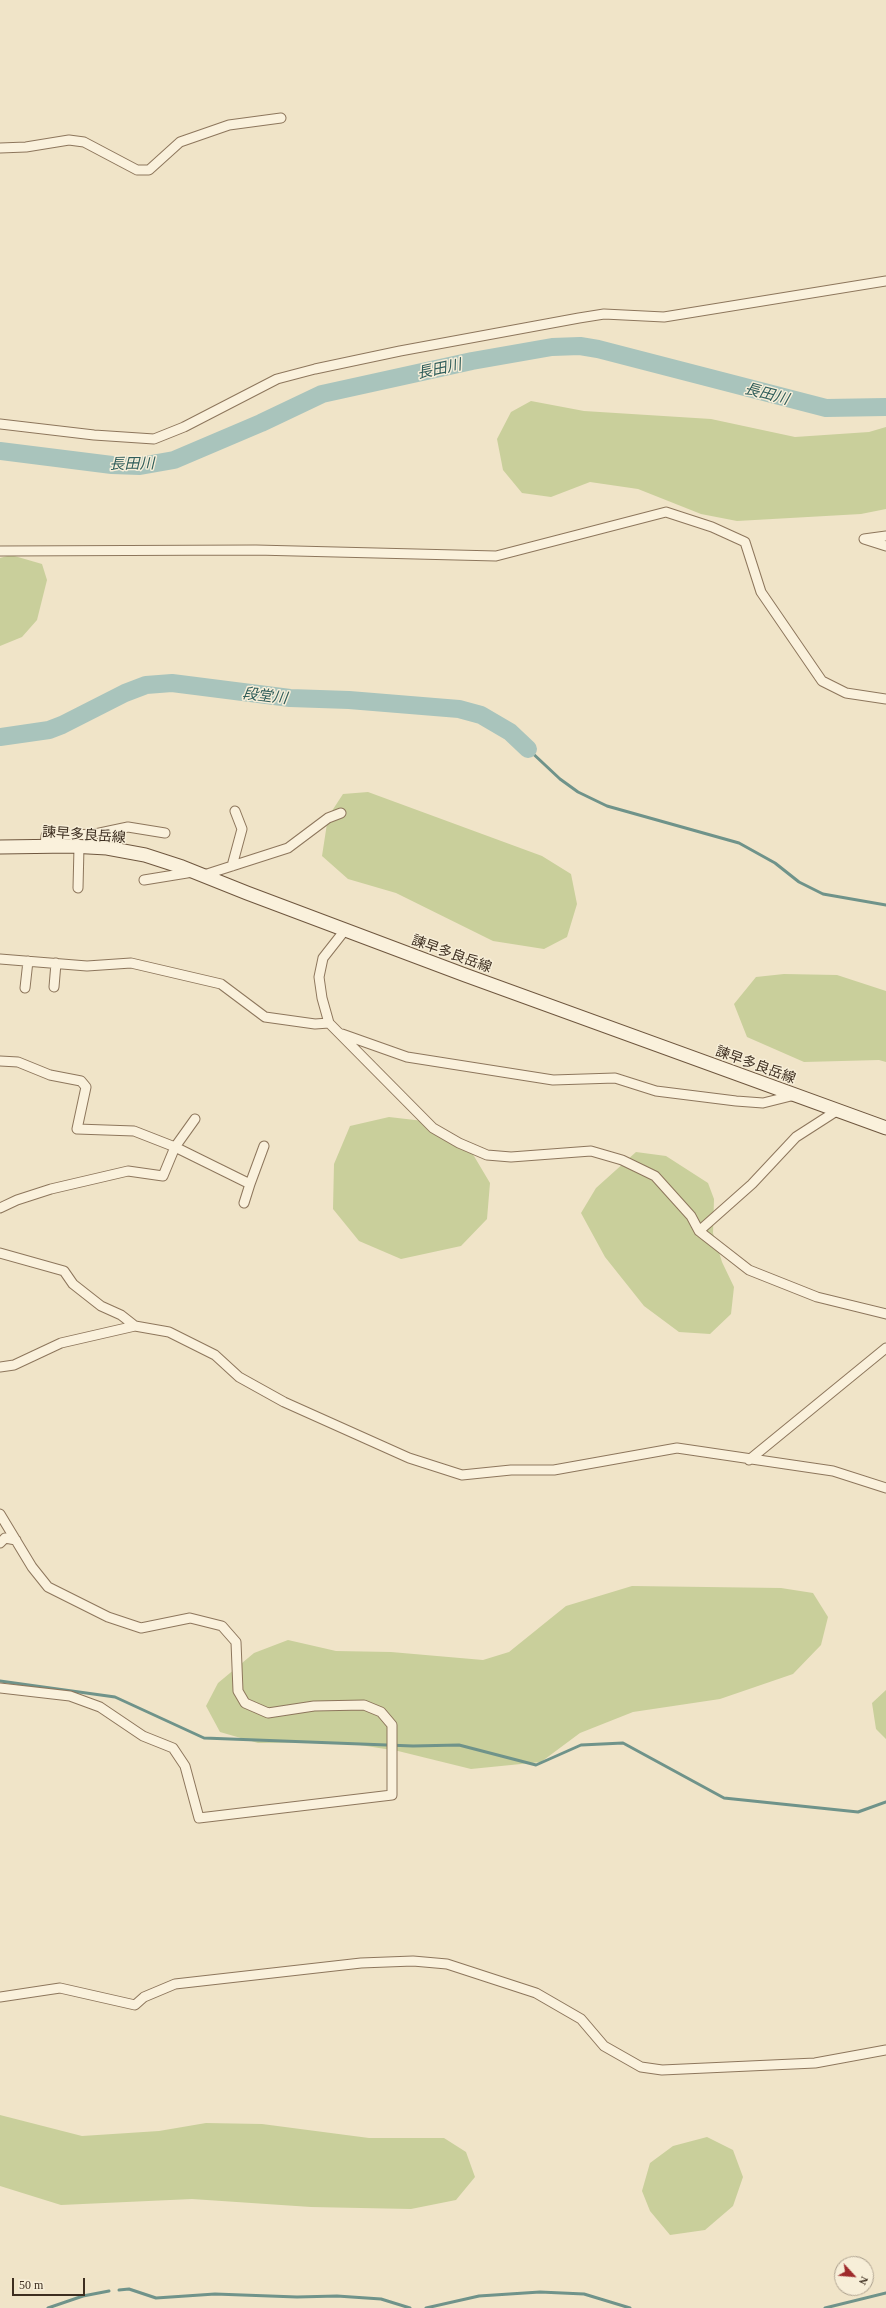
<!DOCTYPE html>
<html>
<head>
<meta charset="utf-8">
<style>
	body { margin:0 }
	#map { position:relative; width:886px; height:2308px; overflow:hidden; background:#f0e4c8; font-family:Georgia,serif }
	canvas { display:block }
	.north { position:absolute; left:834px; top:2256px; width:40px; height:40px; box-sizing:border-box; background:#f7eed8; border:1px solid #ada18e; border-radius:50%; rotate:116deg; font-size:11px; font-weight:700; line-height:16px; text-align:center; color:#3d2e20 }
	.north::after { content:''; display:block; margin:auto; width:14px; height:18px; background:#9e2a2b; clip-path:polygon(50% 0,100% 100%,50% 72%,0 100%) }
	.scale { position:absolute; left:12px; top:2278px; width:73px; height:18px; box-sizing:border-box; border:2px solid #3d2e20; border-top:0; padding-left:5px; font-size:12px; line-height:14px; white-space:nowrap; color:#3d2e20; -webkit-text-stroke:3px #f7eed8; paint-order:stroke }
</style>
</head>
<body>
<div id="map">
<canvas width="886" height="2308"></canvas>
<div class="north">N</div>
<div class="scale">50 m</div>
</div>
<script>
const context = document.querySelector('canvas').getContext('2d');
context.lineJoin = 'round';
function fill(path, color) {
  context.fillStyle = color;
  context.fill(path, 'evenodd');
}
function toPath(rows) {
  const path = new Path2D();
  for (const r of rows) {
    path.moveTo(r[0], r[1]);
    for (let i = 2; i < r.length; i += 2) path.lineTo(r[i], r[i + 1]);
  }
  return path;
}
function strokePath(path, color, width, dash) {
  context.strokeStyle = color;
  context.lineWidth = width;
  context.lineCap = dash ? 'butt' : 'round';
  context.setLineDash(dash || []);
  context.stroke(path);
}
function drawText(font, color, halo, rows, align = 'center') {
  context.font = font + ' Georgia,"Noto Sans JP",serif';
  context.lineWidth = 3;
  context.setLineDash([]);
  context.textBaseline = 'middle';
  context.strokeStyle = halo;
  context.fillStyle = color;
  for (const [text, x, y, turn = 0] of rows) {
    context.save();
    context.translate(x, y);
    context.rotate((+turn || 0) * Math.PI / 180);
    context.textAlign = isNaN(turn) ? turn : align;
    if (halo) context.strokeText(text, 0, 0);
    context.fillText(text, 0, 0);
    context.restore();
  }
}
fill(toPath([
	[531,401,584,411,711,419,795,437,869,432,886,427,886,509,861,514,737,521,701,514,638,489,590,482,551,497,522,493,503,470,497,439,511,412],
	[11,555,42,564,47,580,37,620,22,637,0,646,0,558],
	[368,792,542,856,571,874,577,904,567,937,544,949,493,941,396,893,348,879,322,856,328,817,343,794],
	[784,974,837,975,886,991,886,1062,879,1060,804,1062,747,1037,734,1004,756,977],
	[389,1117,432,1122,468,1146,490,1183,487,1219,461,1246,401,1259,359,1241,333,1209,334,1164,350,1126],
	[636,1152,666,1156,708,1183,714,1199,713,1233,722,1262,734,1287,731,1314,710,1334,679,1332,644,1306,605,1257,581,1213,596,1188],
	[632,1586,781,1588,813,1593,828,1617,821,1645,793,1674,720,1699,633,1712,580,1733,541,1762,471,1769,398,1751,341,1742,258,1743,220,1732,206,1706,218,1683,254,1653,288,1640,336,1651,391,1652,483,1660,509,1652,566,1606],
	[886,1690,886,1739,876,1729,872,1703],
	[0,2115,82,2136,159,2131,206,2123,262,2124,369,2138,444,2138,466,2152,475,2177,456,2200,411,2209,311,2207,192,2199,61,2205,0,2186],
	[707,2137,733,2150,743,2177,733,2206,705,2230,670,2235,650,2211,642,2191,650,2163,673,2146]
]), '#c9cf9b');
strokePath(toPath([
	[528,749,560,779,578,792,607,806,739,843,775,863,799,882,823,894,886,905],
	[0,1681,115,1697,204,1738,413,1746,459,1745,536,1765,581,1745,623,1743,724,1798,858,1812,886,1802],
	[119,2290,129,2289,156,2298,215,2294,297,2297,337,2296,381,2299,410,2308],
	[48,2308,83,2296,109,2291],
	[426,2308,479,2296,540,2292,584,2294,630,2308],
	[825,2308,886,2293]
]), '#6f938a', 3);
strokePath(toPath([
	[0,451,112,465,140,466,174,460,261,423,322,394,472,361,552,347,580,346,598,349,826,408,886,407],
	[0,737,49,730,62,725,125,693,146,685,172,683,290,698,349,700,459,709,481,715,510,732,528,749]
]), '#a9c4bc', 18);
const minor = toPath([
	[0,148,26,147,69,140,84,142,137,170,149,170,180,142,229,125,281,118],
	[0,424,94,435,154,439,184,427,277,379,315,369,400,351,579,318,604,314,664,317,886,281],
	[886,536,864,539,886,546],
	[0,551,256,550,496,556,666,512,712,527,745,542,761,592,822,681,846,693,886,699],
	[45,846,46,836,95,834,128,827,165,833],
	[232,866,242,829,235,811],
	[204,875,288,848,328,818,341,813],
	[144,880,193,872],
	[78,888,79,847],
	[0,959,87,966,131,963,221,984,265,1017,315,1024,329,1023,433,1128,459,1143,487,1155,511,1157,591,1151,622,1160,655,1176,691,1216,699,1231,749,1270,817,1297,886,1314],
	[54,987,56,963],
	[25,988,28,961],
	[329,1023,322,998,319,977,323,958,345,930],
	[342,1034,407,1057,553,1080,615,1078,656,1091,736,1101,763,1103,795,1095],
	[0,1061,18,1062,50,1075,81,1081,86,1087,77,1129,134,1131,175,1147,163,1176,128,1171,51,1189,17,1200,0,1208],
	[195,1119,175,1147,250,1184,244,1203],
	[250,1184,264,1146],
	[699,1231,752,1184,796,1137,838,1110],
	[0,1253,64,1271,73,1284,101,1306,121,1315,135,1326],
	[0,1367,14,1365,61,1343,135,1326,169,1332,215,1355,239,1377,284,1402,409,1458,462,1475,511,1470,554,1470,677,1448,833,1471,886,1488],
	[749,1460,886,1348],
	[0,1514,32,1567,48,1587,108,1617,141,1628,190,1618,222,1626,236,1642,238,1691,245,1703,268,1713,314,1706,364,1705,381,1712,392,1725,392,1795,199,1818,185,1766,173,1748,143,1736,100,1707,70,1696,0,1688],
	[0,1543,5,1538,16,1540],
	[0,1997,60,1988,135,2005,144,1997,175,1984,361,1963,413,1961,447,1964,536,1993,581,2019,604,2046,641,2067,662,2070,815,2063,886,2050]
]);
const secondary = toPath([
	[0,847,70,846,107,848,145,855,182,867,247,893,465,975,886,1128]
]);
strokePath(minor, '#8d765c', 11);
strokePath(secondary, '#6f573f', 15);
strokePath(minor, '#faf1dc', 9);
strokePath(secondary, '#faf1dc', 13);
drawText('14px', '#3d2e20', '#f7eed8', [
	["諫早多良岳線",84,834,4],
	["諫早多良岳線",452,953,20],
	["諫早多良岳線",756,1064,20]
]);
drawText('italic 15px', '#2f5d5a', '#f7eed8', [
	["長田川",439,368,-12],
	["長田川",767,393,15],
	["長田川",132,463,-1],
	["段堂川",265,695,7]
]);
</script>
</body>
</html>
